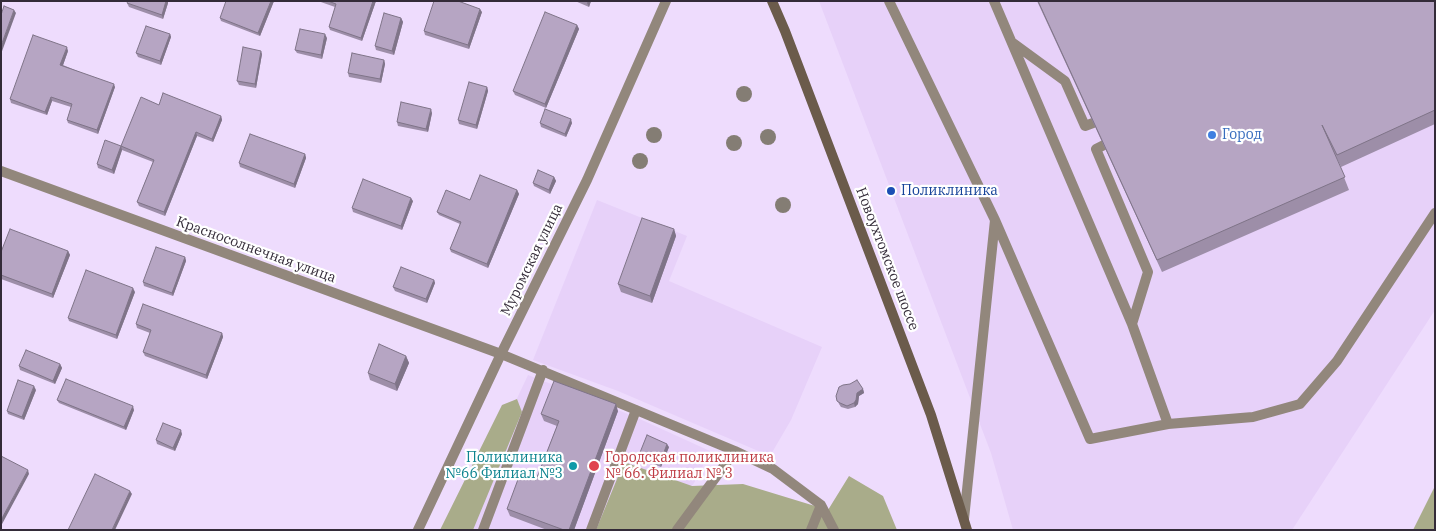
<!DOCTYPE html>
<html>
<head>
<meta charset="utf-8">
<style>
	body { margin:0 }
	#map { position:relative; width:1436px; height:531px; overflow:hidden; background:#eedcfd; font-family:"IBM Plex Serif",serif }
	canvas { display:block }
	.frame { position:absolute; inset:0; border:2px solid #332b38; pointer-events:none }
</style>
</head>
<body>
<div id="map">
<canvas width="1436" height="531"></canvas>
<div class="frame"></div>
</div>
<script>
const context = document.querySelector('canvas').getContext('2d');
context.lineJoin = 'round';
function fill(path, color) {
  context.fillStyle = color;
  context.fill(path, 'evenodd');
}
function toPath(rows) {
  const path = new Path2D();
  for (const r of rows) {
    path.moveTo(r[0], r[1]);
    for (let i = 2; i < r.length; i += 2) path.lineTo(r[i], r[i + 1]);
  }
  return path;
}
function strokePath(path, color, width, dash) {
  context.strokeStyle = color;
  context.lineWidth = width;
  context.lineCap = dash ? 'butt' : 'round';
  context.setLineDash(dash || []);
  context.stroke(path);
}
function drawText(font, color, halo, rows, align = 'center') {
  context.font = font + ' "IBM Plex Serif",serif';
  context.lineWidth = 4.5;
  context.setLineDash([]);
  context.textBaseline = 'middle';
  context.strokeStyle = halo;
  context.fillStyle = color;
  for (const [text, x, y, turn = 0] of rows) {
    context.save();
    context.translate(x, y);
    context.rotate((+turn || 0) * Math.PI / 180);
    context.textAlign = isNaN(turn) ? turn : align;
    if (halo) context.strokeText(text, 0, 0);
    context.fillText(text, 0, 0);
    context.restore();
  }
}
fill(toPath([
	[819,1,1435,1,1435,310,1292,530,1013,530,991,453],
	[597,200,687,236,669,281,822,347,791,420,770,456,618,391,533,360],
	[528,375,633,416,710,451,696,480,662,530,455,530]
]), '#e7d1f9');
fill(toPath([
	[517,399,522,412,473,530,440,530,502,405],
	[624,462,692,486,743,484,828,510,849,476,883,496,897,530,596,530],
	[1435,486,1435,530,1413,530]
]), '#a9ac8a');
strokePath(toPath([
	[889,1,995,220,964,519],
	[994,1,1132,324,1168,424],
	[1013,43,1065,81,1085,126,1093,123],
	[1104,145,1096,149,1148,272,1132,324],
	[995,220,1090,439,1168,424,1253,417,1300,404,1337,361,1435,213],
	[501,354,735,451,773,469,821,505,834,530],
	[483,530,543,370],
	[591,530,636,410],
	[677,530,735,451],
	[811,530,821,505]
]), '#92877c', 10);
strokePath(toPath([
	[1,171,501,354]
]), '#92877c', 10);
strokePath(toPath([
	[418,530,501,354,587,180,666,1]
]), '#92877c', 10);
strokePath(toPath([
	[772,1,785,31,931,415,967,530]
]), '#6b5b4b', 10);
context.fillStyle = '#847d74';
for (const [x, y] of [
	[744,94],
	[654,135],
	[768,137],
	[734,143],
	[640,161],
	[783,205]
]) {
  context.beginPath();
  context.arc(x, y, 8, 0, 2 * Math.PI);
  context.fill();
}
fill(toPath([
	[274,1,260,36,221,21,220,18],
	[318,1,376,1,362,41,330,30,329,27,335,7],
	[575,1,591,1,589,7],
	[1037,1,1435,1,1435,124,1341,167,1334,152,1349,190,1162,272],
	[127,3,168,3,163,19,129,7],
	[482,12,469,49,425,35,424,31],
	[401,18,403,22,394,55,376,50,375,46],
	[577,25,579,29,546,108,515,95,513,91],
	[170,34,171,37,161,65,138,57,136,53],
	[327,38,322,59,297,53,295,50],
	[68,51,63,65,115,87,98,134,68,123,67,120,71,107,52,101,47,115,11,103,10,99],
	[262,54,256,88,239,85,237,81],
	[384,60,385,64,381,83,349,77,348,73],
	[487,87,488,91,477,129,459,124,458,120],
	[159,105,221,116,222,120,213,142,197,136,165,216,139,206,137,202,153,162,122,150,114,174,98,168,97,164,121,146],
	[432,113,428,132,398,126,397,122],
	[540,123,572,123,566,137,541,127],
	[305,154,306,158,295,188,240,167,239,163],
	[554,177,556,181,550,194,534,186,533,183],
	[517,190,519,194,488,268,451,252,450,249,460,224,439,215,437,212,470,200],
	[413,201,402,230,353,212,352,208],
	[674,229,676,236,652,303,621,292,618,284],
	[68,251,70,255,53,298,1,279,1,252],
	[185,257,186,261,173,296,144,286,143,282],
	[434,280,435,283,427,303,395,291,393,287],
	[135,292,117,339,69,321,68,318],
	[136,324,222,333,223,337,207,379,145,356,143,352,150,333,137,328],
	[406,356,409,363,397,391,370,380,368,373],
	[60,364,62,368,55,384,20,370,19,366],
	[863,389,864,393,859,396,858,404,855,407,848,409,841,407,839,404,836,396],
	[36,390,24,420,8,414,7,411],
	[57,400,134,410,126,430,59,403],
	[618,411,574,530,547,530,510,516,507,509,536,480,557,426,544,421,541,414],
	[182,434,175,451,157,444,156,440],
	[669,447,661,467,640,459,639,455]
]), '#9d8ea8');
fill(toPath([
	[166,1,168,1,168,3,163,19,162,15],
	[271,1,274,1,260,36,258,33],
	[373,1,376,1,362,41,361,38],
	[588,1,591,1,589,7,587,3],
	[480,9,482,12,469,49,468,45],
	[14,10,16,13,1,54,1,46],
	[401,18,403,22,394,55,392,51],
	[577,25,579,29,546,108,545,104],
	[170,34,171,37,161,65,160,61],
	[325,34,327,38,322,59,321,55],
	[67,47,68,51,62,68,60,65],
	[261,51,262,54,256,88,255,84],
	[384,60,385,64,381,83,380,79],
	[114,84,115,87,98,134,97,130],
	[487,87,488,91,477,129,476,125],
	[51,97,52,101,47,115,45,112],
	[431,109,432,113,428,132,426,129],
	[221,116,222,120,213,142,212,139],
	[571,119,572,123,566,137,565,134],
	[196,132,197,136,165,216,164,212],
	[121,146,122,150,114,174,112,170],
	[305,154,306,158,295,188,294,184],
	[554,177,556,181,550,194,549,190],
	[517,190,519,194,488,268,487,264],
	[411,198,413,201,402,230,401,226],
	[674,229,676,236,652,303,650,296],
	[68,251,70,255,53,298,52,294],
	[185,257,186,261,173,296,172,293],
	[434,280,435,283,427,303,426,299],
	[133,288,135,292,117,339,116,335],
	[222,333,223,337,207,379,206,375],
	[406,356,409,363,397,391,395,384],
	[60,364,62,368,55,384,53,381],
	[34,386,36,390,24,420,22,417],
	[863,389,864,393,859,396,858,404,855,407,854,403,857,393],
	[616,404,618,411,574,530,569,530],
	[133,406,134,410,126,430,124,427],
	[181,430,182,434,175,451,173,448],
	[667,444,669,447,661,467,660,463],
	[28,470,29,474,1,526,1,520],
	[130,491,132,494,115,530,112,530]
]), '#7f7488');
const building = toPath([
	[128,1,166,1,162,15,127,3,128,1],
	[226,1,271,1,258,33,220,18,226,1],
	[328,1,373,1,361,38,329,27,336,4,328,1],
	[434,1,458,1,480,9,468,45,424,31,434,1],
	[1038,1,1435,1,1435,110,1337,155,1322,125,1345,177,1157,260,1038,1],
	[4,6,14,10,1,46,1,15,4,6],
	[545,12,577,25,545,104,513,91,545,12],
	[384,13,401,18,392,51,375,46,384,13],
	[146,26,170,34,160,61,136,53,146,26],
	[300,29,325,34,321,55,295,50,300,29],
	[33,35,67,47,60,65,114,84,97,130,67,120,72,104,51,97,45,112,10,99,33,35],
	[243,47,261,51,255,84,237,81,243,47],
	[352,53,384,60,380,79,348,73,352,53],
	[469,82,487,87,476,125,458,120,469,82],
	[163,93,221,116,212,139,196,132,164,212,137,202,154,160,121,146,112,170,97,164,105,140,121,146,141,97,159,105,163,93],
	[401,102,431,109,426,129,397,122,401,102],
	[545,109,571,119,565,134,540,123,545,109],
	[250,134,305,154,294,184,239,163,250,134],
	[538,170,554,177,549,190,533,183,538,170],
	[480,175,517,190,487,264,450,249,461,222,437,212,446,190,470,200,480,175],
	[363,179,411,198,401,226,352,208,363,179],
	[642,218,674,229,650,296,618,284,642,218],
	[10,229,68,251,52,294,1,275,1,252,10,229],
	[156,247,185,257,172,293,143,282,156,247],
	[401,267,434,280,426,299,393,287,401,267],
	[86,270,133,288,116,335,68,318,86,270],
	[143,304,222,333,206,375,143,352,151,330,136,324,143,304],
	[379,344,406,356,395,384,368,373,379,344],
	[26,350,60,364,53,381,19,366,26,350],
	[66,379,133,406,124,427,57,400,66,379],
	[18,380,34,386,22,417,7,411,18,380],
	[857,380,863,389,857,393,856,400,854,403,847,406,840,403,837,401,836,396,839,387,843,385,850,384,857,380],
	[554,381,616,404,569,530,564,530,507,509,520,474,536,480,559,421,541,414,554,381],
	[163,423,181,430,173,448,156,440,163,423],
	[647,435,667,444,660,463,639,455,647,435],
	[1,456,28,470,1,520,1,456],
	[95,474,130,491,112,530,68,530,95,474]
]);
fill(building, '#b6a5c3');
strokePath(building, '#7f7488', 1);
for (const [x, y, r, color] of [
	[1212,135,5,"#3f7fe0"],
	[891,191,5,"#1a4fb4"],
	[573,466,5,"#0f9aa8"],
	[594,466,6,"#e0444e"]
]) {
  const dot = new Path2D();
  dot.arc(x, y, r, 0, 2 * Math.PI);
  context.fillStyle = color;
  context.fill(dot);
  strokePath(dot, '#fff', 2);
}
drawText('14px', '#366cbe', '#fff', [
	["Город",1222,135]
], 'left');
drawText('14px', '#164399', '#fff', [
	["Поликлиника",901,191]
], 'left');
drawText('14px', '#332b38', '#fff', [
	["Красносолнечная улица",256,250,20],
	["Новоухтомское шоссе",887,259,69],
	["Муромская улица",532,260,-64]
]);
drawText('14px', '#0d838f', '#fff', [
	["Поликлиника",563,458],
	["№66 Филиал №3",563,474]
], 'right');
drawText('14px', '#be3a42', '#fff', [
	["Городская поликлиника",605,458],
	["№ 66. Филиал № 3",605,474]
], 'left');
</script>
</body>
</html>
